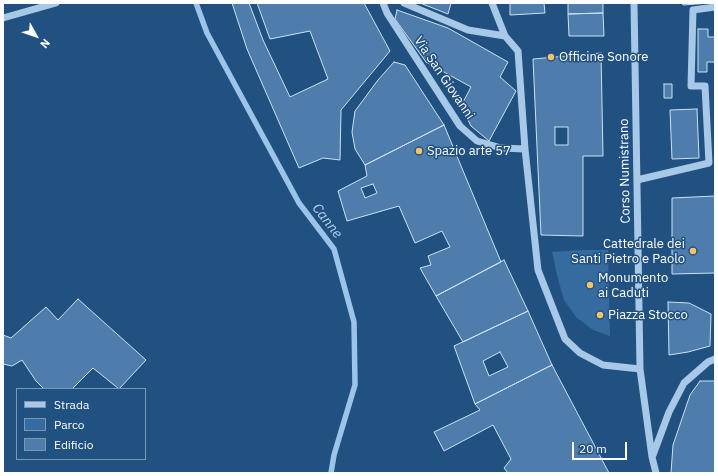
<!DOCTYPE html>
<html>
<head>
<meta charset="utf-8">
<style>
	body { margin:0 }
	#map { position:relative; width:718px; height:476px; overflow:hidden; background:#215180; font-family:"IBM Plex Sans",sans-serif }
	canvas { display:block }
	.frame { position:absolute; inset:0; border:4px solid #fff; pointer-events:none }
	.legend { position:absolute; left:16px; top:388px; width:130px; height:72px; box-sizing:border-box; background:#215180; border:1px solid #7a97b3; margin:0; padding:5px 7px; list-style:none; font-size:12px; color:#fff }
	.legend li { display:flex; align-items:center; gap:8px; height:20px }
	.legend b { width:20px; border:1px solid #7a97b3 }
	.north { position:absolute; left:16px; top:16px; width:40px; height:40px; -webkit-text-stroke:3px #215180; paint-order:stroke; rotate:130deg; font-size:11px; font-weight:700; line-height:16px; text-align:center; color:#fff }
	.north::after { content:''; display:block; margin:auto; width:14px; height:18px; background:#fff; clip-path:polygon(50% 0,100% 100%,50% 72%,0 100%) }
	.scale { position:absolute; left:572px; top:442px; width:55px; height:18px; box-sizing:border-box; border:2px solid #fff; border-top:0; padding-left:5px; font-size:12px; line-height:14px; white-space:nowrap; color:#fff; -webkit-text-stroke:3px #215180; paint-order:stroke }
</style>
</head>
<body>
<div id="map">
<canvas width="718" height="476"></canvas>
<div class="frame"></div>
<ul class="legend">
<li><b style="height:5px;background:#a7c8e7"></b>Strada</li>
<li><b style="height:11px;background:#356b9e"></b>Parco</li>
<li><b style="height:11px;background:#4e7dab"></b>Edificio</li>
</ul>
<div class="north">N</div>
<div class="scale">20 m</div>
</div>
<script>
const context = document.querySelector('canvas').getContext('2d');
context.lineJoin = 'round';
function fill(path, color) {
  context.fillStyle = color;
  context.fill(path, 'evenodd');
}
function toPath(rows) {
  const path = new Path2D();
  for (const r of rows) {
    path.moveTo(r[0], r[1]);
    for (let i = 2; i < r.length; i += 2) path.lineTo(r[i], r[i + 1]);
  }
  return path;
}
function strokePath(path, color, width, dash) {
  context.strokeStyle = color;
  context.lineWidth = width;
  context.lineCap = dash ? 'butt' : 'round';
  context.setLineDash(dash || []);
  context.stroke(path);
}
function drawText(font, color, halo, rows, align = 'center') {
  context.font = font + ' "IBM Plex Sans",sans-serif';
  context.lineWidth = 3;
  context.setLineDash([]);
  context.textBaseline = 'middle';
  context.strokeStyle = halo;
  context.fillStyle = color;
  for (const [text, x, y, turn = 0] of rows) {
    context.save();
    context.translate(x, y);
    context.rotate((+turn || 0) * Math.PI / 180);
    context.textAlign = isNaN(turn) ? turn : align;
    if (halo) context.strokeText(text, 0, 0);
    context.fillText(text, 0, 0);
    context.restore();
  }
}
fill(toPath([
	[581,250,608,250,610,336,593,330,576,317,564,300,558,279,552,252]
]), '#356b9e');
strokePath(toPath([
	[196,3,207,33,299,203,334,249,354,322,355,385,334,455,331,473]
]), '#9bc4e8', 5.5);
const building = toPath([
	[232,3,249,3,263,40,290,97,328,79,310,31,270,39,257,3,364,3,390,51,341,110,340,160,323,158,299,168,247,49,232,3],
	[420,3,451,3,448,14,420,3],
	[510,3,544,3,545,13,510,15,510,3],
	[568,3,603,3,603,13,568,14,568,3],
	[682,3,710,3,683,5,682,3],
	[397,10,448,28,508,62,500,77,516,91,489,141,471,126,461,106,471,87,426,62,395,19,397,10],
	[603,13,604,36,569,36,568,14,603,13],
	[698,29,708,29,708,37,715,37,715,62,707,62,707,72,698,72,698,29],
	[601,53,603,156,583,156,583,236,541,235,533,59,601,53],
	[555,127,568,127,568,145,555,145,555,127],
	[394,62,405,65,444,125,365,165,355,149,352,132,355,111,378,80,394,62],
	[664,84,672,84,672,98,664,98,664,84],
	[697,109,699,158,672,159,670,110,697,109],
	[444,125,501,262,436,296,420,268,431,265,428,256,450,247,442,231,415,243,399,206,347,221,338,191,367,176,365,165,444,125],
	[373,184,377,193,365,198,361,188,373,184],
	[715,196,715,273,672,274,672,198,715,196],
	[504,260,528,311,463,342,436,296,504,260],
	[78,299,146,360,119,389,93,368,72,389,44,389,36,381,22,360,12,366,3,364,3,335,11,338,46,307,58,320,78,299],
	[668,302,689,303,711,314,710,346,688,352,669,355,668,302],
	[528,311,552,365,475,404,454,346,528,311],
	[500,352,508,367,489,376,483,361,500,352],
	[552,365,609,473,508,473,504,468,511,459,493,425,444,451,434,432,480,410,475,404,552,365],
	[700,381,715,381,715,473,671,473,673,445,690,395,700,381]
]);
fill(building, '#4e7dab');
strokePath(building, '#cae1f6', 1);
strokePath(toPath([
	[383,3,387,13,460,126,477,141,501,148,525,149],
	[404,3,468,30,505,36],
	[492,3,505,36,518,51,525,149,538,270,565,339,580,353,603,365,640,369],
	[634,3,640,369,652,457,656,473],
	[3,18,56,3],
	[637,180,709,163,705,86,691,86,693,10,715,7],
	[653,455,669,412,684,383,708,362,715,359]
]), '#a7c8e7', 7);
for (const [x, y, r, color] of [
	[551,57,4,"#f4c268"],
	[419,151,4,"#f4c268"],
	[693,251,4,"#f4c268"],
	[590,285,4,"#f4c268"],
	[600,315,4,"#f4c268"]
]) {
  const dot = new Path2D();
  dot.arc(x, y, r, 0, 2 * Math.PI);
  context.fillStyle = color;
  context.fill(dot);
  strokePath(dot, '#215180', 1.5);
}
drawText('13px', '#fff', '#215180', [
	["Officine Sonore",559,57],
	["Spazio arte 57",427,151],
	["Cattedrale dei",685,244,"right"],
	["Santi Pietro e Paolo",685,259,"right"],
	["Monumento",598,278],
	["ai Caduti",598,293],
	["Piazza Stocco",608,315]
], 'left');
drawText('13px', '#fff', '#215180', [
	["Via San Giovanni",444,78,56],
	["Corso Numistrano",625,171,-91]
]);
drawText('italic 14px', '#b2d2ef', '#215180', [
	["Canne",327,221,52]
]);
</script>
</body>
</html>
